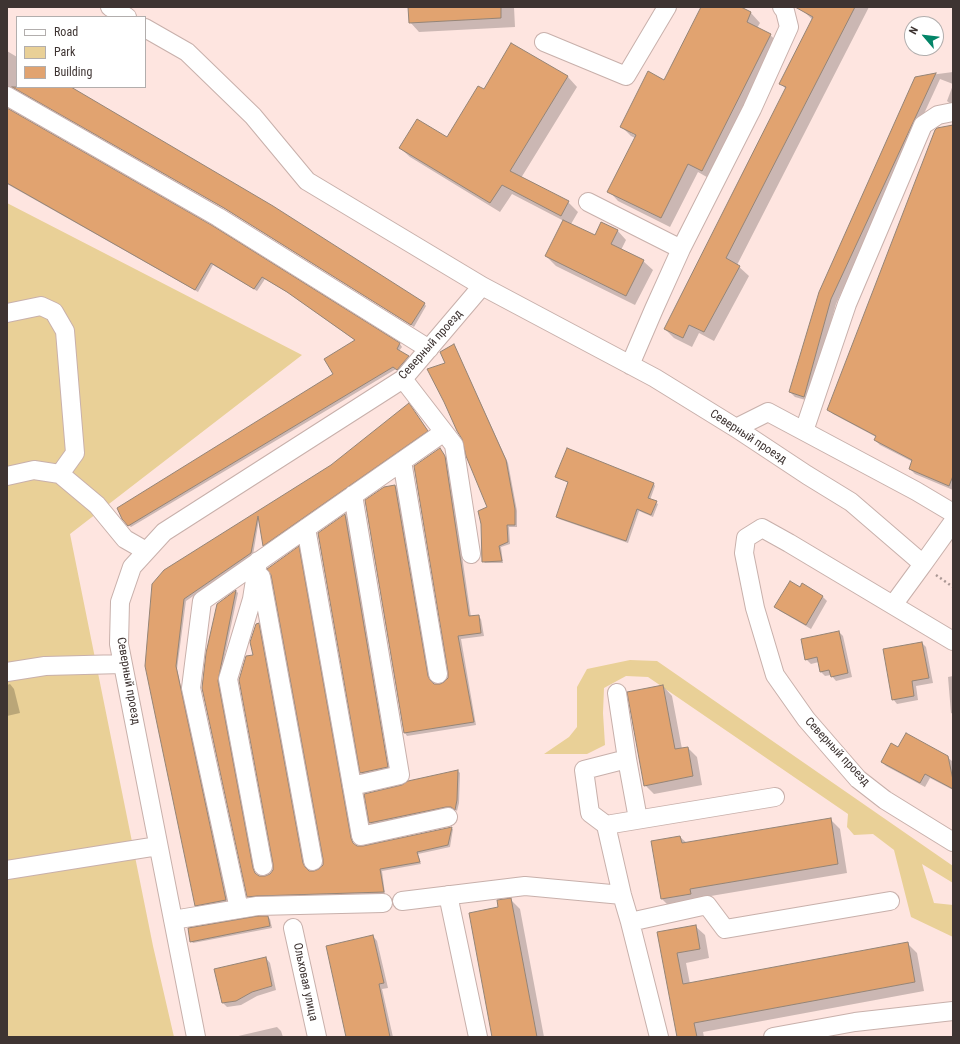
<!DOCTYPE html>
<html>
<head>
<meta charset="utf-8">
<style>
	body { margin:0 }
	#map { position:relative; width:960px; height:1044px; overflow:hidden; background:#fee5e0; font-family:"Roboto Condensed",sans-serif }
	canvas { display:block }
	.frame { position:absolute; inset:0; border:8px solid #3e3432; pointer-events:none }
	.legend { position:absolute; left:16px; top:16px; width:130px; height:72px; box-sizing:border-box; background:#fff; border:1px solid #b2aead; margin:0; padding:5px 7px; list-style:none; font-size:12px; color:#3e3432 }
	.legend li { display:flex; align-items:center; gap:8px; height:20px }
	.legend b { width:20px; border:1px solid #b2aead }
	.north { position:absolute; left:904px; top:16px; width:40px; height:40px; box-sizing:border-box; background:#fff; border:1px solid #b2aead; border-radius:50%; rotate:298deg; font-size:11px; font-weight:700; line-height:16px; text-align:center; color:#3e3432 }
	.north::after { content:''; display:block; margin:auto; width:14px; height:18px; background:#038568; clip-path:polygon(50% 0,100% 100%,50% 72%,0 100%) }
</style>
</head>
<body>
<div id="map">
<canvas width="960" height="1044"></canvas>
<div class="frame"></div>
<ul class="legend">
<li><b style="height:5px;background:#fff"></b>Road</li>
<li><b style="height:11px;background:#e9d097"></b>Park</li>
<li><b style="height:11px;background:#e1a370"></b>Building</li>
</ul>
<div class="north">N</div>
</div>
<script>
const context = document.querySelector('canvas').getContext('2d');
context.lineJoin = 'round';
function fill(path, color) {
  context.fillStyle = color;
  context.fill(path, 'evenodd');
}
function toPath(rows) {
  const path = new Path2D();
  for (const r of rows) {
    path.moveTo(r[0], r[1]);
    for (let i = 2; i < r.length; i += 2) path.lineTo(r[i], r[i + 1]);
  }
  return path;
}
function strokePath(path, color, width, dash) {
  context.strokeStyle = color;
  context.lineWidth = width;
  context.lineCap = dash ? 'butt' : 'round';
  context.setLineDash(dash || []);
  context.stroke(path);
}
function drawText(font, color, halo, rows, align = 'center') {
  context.font = font + ' "Roboto Condensed",sans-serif';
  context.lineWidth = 3;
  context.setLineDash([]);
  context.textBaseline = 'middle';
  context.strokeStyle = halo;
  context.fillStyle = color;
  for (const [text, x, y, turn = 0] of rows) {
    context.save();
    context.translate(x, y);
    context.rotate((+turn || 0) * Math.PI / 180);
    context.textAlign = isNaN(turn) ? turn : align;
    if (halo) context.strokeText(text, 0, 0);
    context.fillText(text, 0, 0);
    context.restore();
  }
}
fill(toPath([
	[7,203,302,355,70,534,153,946,174,1037,7,1037],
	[630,660,657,661,953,866,953,883,922,864,934,903,953,905,953,937,911,917,894,850,873,834,854,835,847,827,848,814,648,677,626,676,604,688,603,713,605,745,587,754,544,754,569,737,577,727,577,687,587,669]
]), '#e9d097');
fill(toPath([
	[409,7,514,7,515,27,419,32,410,22],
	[702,7,738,7,751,13,760,23,757,28,770,35,780,44,712,180,698,172,670,227,618,201,609,191,635,138,631,136,621,126,665,81],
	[631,131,640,138,631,133],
	[804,7,869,7,737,265,749,276,714,341,699,333,692,347,674,338,665,329,786,89,781,84,813,20,802,10],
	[511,44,568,77,577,87,521,178,568,202,578,212,571,224,595,236,617,230,626,240,621,250,643,261,653,270,635,305,556,266,546,256,564,221,512,194,500,212,410,157,400,148,448,138,485,91],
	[7,51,17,57,17,87,69,87,424,303,426,306,414,327,227,210,15,89,10,87,7,88],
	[953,72,953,84,940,79,836,304,809,401,795,397,790,392,915,77],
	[953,85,953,105,952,105,947,101],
	[7,109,212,227,400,344,402,347,399,351,410,359,400,371,396,369,131,527,128,525,334,374,356,341,290,294,265,279,257,291,213,265,198,292,7,184],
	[953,126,953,490,915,474,910,469,913,462,880,445,875,440,876,437,833,414,828,409],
	[455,347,508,463,517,511,517,527,509,527,510,544,501,547,503,563,485,563,483,561,488,507,446,363],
	[410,407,429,433,266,547,264,545,259,519,253,555,186,601,177,669,228,902,198,907,196,905,153,584,332,465],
	[442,452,448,460,471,617,478,616,481,619,484,636,461,639,476,725,407,736,405,733,395,486,398,489,430,680,434,685,440,685,449,678],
	[556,477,654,484,655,486,650,500,658,504,653,517,639,511,628,543,559,519,557,517,569,483],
	[345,515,347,517,389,769,363,775,361,773,319,534],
	[298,548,300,549,352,841,354,845,357,847,363,847,451,828,453,829,450,847,418,854,421,864,382,871,385,894,259,897,250,898,248,896,203,687,218,604,236,591,238,593,219,683,254,871,259,877,265,877,271,874,274,870,254,656,258,624,260,626,304,866,309,872,315,872,320,870,324,865],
	[802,584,823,597,827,601,811,629,780,611,776,606,800,588],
	[839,632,843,636,852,677,836,681,831,675,825,676,821,672,819,662,811,664,806,659],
	[922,643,926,647,933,683,916,686,918,700,897,704,893,699],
	[953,676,953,714,951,713,948,677],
	[10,684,14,689,20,713,7,716,7,685],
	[663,686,672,696,682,749,688,748,697,757,702,785,654,794,645,785],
	[899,748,947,757,952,761,953,766,953,790,930,778,925,787,886,766,882,762],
	[458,771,460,773,459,803,457,811,454,809,448,808,372,825,370,823,365,795,403,786,409,782],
	[830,819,840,829,847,873,699,898,671,908,662,899,652,842,680,837,687,843],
	[510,899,520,909,544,1037,494,1037,499,908],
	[268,917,270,919,272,928,193,943,191,941],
	[695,926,705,935,709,958,686,963,690,984,908,944,917,953,924,991,703,1032,704,1037,678,1037,659,933],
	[373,936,377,941,388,988,382,989,393,1037,346,1037],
	[266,958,270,963,276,990,257,996,241,1005,227,1007,223,1003],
	[277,1027,281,1031,283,1037,234,1037]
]), '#0003');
const building = toPath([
	[408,7,501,7,501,18,409,23,408,7],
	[701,7,741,7,751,12,747,22,771,34,702,171,688,164,661,218,607,192,636,135,620,127,648,71,664,80,701,7],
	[795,7,855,7,726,258,740,266,704,332,689,325,683,338,664,329,786,87,779,84,813,17,795,7],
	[511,43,568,76,510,171,569,201,561,216,502,185,490,203,399,148,417,119,447,137,478,86,484,89,511,43],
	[936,73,831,299,804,397,789,392,819,292,915,77,936,73],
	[12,87,71,87,273,206,425,303,411,325,224,208,12,87],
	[7,108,213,226,400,343,397,349,409,356,397,370,393,367,128,526,122,519,117,508,333,374,324,359,355,340,287,292,262,277,254,289,211,263,195,290,7,183,7,108],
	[953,125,953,476,949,486,909,469,912,460,874,440,876,436,827,410,935,130,937,128,953,125],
	[563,220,595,235,601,222,618,230,611,244,644,260,626,296,545,256,563,220],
	[454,344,506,460,515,509,515,525,507,525,508,542,499,546,502,561,482,562,481,524,478,511,487,507,466,456,462,439,457,431,444,402,427,369,445,363,440,352,454,344],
	[409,403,428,431,263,546,258,516,251,553,184,599,176,666,226,900,195,906,145,666,152,584,164,570,331,465,409,403],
	[440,448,445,456,469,616,479,615,481,633,458,636,474,722,404,733,365,500,384,487,395,485,428,676,430,680,434,684,440,684,444,682,448,678,448,672,414,466,440,448],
	[567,448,654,483,648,498,657,501,651,515,637,509,626,541,556,517,568,482,555,477,567,448],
	[345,514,388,767,360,773,318,533,345,514],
	[299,546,351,838,353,843,357,846,363,846,452,827,448,845,417,852,420,862,380,869,384,892,257,896,247,897,202,688,206,653,217,604,236,590,218,681,253,868,255,873,259,876,265,876,270,874,273,870,273,864,239,680,246,656,253,655,250,642,256,624,259,623,303,863,305,867,309,871,314,871,319,869,323,865,323,859,271,575,267,569,299,546],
	[790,581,800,587,802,583,823,596,806,625,774,607,790,581],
	[839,631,848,673,831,677,829,670,820,672,817,657,805,660,801,639,839,631],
	[922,642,929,678,912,681,914,696,892,700,883,649,922,642],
	[663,685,675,749,688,747,693,776,644,786,627,692,663,685],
	[906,733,948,756,953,780,953,789,925,774,920,783,881,762,891,743,898,747,906,733],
	[458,770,457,800,455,810,451,807,446,807,369,823,364,794,402,785,408,781,458,770],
	[831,818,838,864,690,889,691,894,661,899,651,841,680,836,682,843,831,818],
	[511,898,537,1037,492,1037,469,913,498,907,497,900,511,898],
	[258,916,268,916,270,926,190,942,188,928,258,916],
	[696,925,700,949,677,953,683,984,908,942,915,982,694,1023,697,1037,677,1037,657,932,696,925],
	[373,935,384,983,379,984,390,1037,346,1037,326,946,373,935],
	[266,957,272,986,252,992,236,1001,222,1003,214,969,266,957]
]);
fill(building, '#e1a370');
strokePath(building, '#958476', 1);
const minor = toPath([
	[110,7,127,17],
	[145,28,187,52,253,116,307,181,482,286],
	[544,42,626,76,667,7],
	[7,96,218,217,429,349],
	[588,202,681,249,752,109,789,27,785,11,782,7],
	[7,313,41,306,54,312,65,331,75,453,60,474],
	[630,365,654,309,681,249],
	[403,379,454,445,471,554],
	[736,428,768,412,916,491,953,513],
	[804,431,847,304,923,125,938,115,953,112],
	[402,461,438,674],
	[7,476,34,470,60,474,97,505,125,539,146,551],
	[306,528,361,836,448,817],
	[258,561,252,599,228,679,263,866],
	[923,564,953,522],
	[261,577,313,861],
	[953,641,789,543,762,528,746,538,744,553,755,608,775,675,806,719,858,779,885,800,953,842],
	[7,672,45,666,123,664],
	[627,759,638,819],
	[352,786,400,775,353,495],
	[606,825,590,813,584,770,627,759,617,693],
	[7,870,158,846],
	[448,895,478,1037],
	[402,901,525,886,622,895],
	[239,909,191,688,202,601,444,432],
	[173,920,257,906,383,903],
	[630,922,707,905,725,929,890,901],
	[293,928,317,1037],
	[196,1037,119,644,120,602,132,567,164,532,403,379,482,286,655,378,736,428,807,475,851,502,923,564,893,605],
	[659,1037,630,922,622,895,606,825,775,797],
	[773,1037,855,1022,953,1011]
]);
strokePath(minor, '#c8b0ab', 20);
strokePath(toPath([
	[936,575,953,587]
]), '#aa9794', 2.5, [2, 3]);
strokePath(minor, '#fff', 18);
drawText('12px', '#3e3432', '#fff', [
	["Северный проезд",431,345,-48],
	["Северный проезд",748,437,33],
	["Северный проезд",128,681,80],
	["Северный проезд",837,752,47],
	["Ольховая улица",305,982,78]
]);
</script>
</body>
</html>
